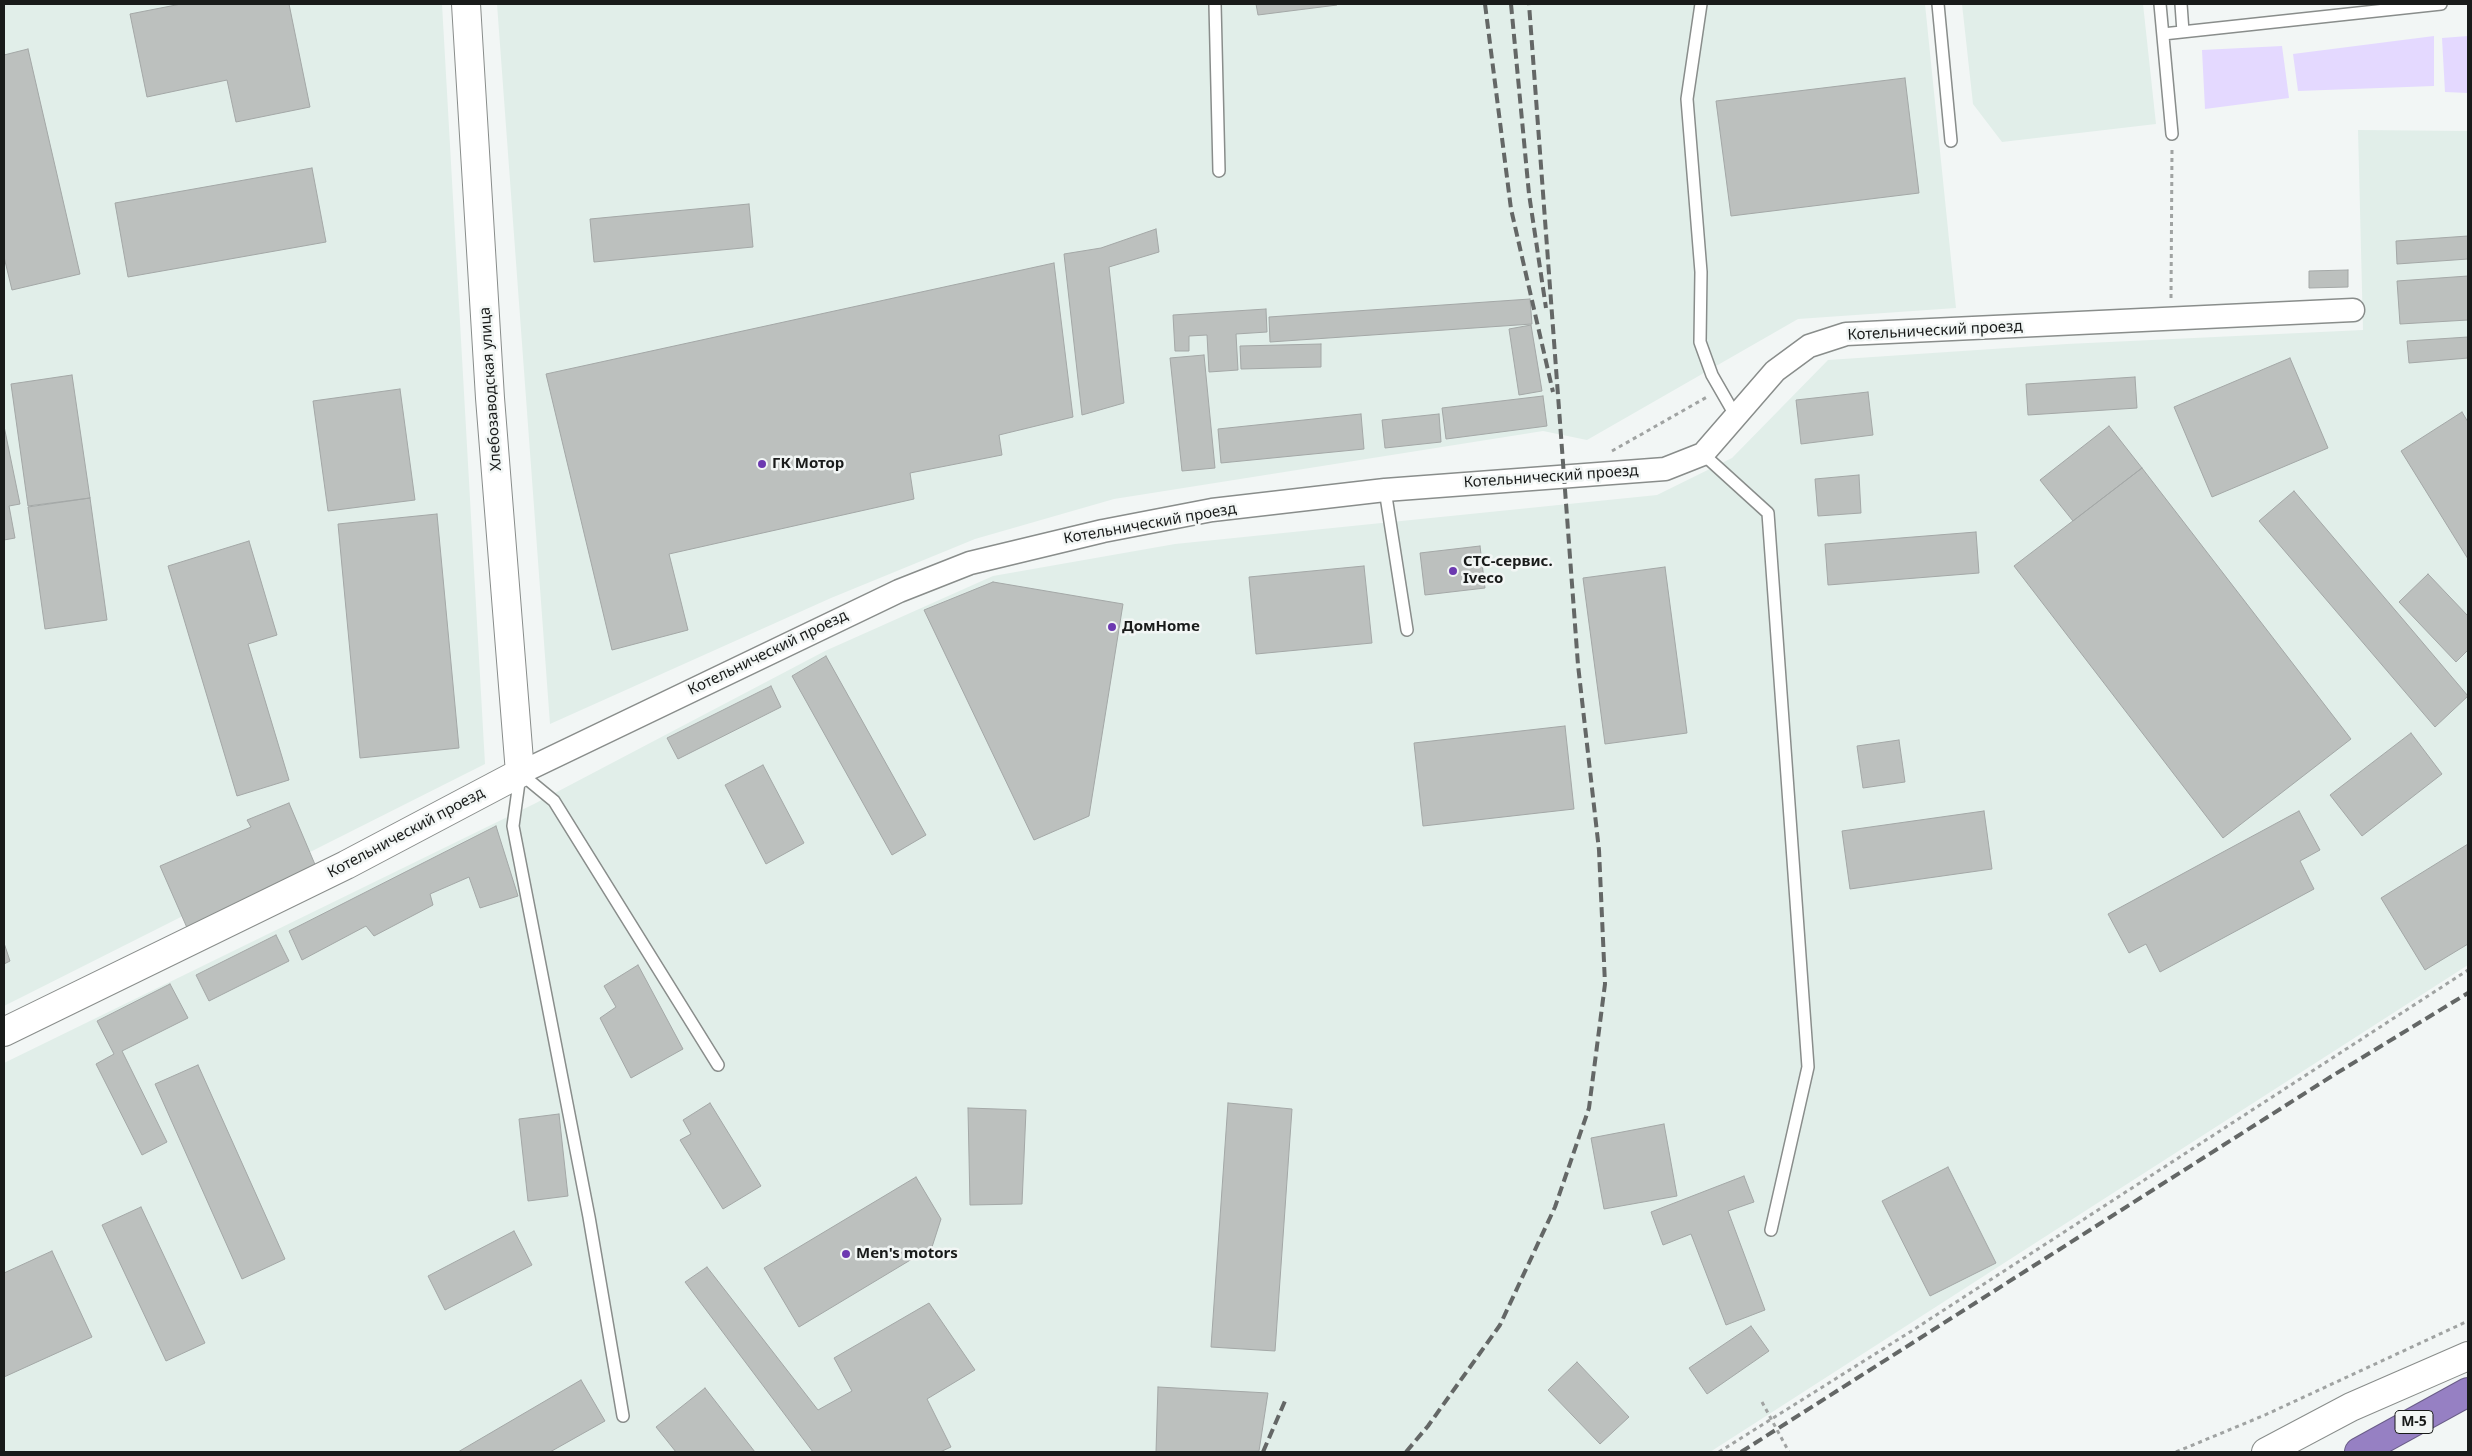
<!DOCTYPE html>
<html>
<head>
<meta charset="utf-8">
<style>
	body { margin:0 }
	#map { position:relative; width:2472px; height:1456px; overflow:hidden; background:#f2f6f5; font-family:"Noto Sans",sans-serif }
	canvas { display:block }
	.frame { position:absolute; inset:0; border:5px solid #191b1a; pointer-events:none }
</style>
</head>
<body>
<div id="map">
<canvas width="2472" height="1456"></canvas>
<div class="frame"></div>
</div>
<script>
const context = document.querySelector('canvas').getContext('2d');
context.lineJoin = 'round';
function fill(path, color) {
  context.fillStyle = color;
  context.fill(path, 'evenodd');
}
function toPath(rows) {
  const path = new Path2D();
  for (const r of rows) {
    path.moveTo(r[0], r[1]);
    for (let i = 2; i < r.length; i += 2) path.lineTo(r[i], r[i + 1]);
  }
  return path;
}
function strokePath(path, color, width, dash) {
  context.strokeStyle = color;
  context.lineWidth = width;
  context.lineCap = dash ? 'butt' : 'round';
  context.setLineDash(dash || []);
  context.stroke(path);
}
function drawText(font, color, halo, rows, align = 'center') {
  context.font = font + ' "Noto Sans",sans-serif';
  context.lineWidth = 5;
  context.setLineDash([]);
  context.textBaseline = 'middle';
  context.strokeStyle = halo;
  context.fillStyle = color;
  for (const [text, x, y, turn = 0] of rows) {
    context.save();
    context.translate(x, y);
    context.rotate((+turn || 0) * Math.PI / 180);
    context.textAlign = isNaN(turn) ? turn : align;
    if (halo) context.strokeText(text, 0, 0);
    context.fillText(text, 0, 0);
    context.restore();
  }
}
fill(toPath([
	[4,4,442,4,485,764,4,1006],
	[497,4,1925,4,1956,308,1798,319,1587,440,1543,431,1114,499,975,539,831,598,550,724],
	[1962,4,2143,4,2156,124,2002,142,1973,104],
	[2358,130,2468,131,2468,965,1710,1452,4,1452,4,1063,534,804,825,651,993,576,1175,544,1657,495,1732,458,1828,360,2067,344,2363,330]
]), '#e1eee9');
fill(toPath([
	[2434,36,2434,86,2298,91,2293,54],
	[2468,36,2468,93,2445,92,2442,38],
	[2282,46,2289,98,2205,109,2202,50]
]), '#e4d9ff');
const building = toPath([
	[181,4,289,4,310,107,236,122,227,80,147,97,130,14,181,4],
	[1256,4,1337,4,1337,5,1258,15,1256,4],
	[28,49,80,274,12,290,4,257,4,55,28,49],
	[1905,78,1919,193,1731,216,1716,101,1905,78],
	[312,168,326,242,128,277,115,203,312,168],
	[749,204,753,247,594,262,590,219,749,204],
	[1156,229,1159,252,1109,267,1124,403,1082,415,1064,254,1101,248,1156,229],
	[2468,236,2468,259,2397,264,2396,241,2468,236],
	[1054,263,1073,417,999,435,1002,455,910,473,914,499,669,554,688,630,612,650,546,374,1054,263],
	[2348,270,2348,287,2309,288,2309,271,2348,270],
	[2468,276,2468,320,2400,324,2397,281,2468,276],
	[1530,299,1532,324,1270,342,1269,317,1530,299],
	[1266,309,1267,332,1236,334,1238,370,1209,372,1207,335,1189,336,1189,351,1175,351,1173,315,1266,309],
	[1531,325,1542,391,1519,395,1509,329,1531,325],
	[2468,337,2468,358,2409,363,2407,341,2468,337],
	[1321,344,1321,367,1241,369,1240,346,1321,344],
	[1204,355,1215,468,1182,471,1170,358,1204,355],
	[2290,358,2328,448,2212,497,2174,407,2290,358],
	[72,375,90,498,28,506,11,384,72,375],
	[2135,377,2137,408,2028,415,2026,384,2135,377],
	[400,389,415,500,328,511,313,401,400,389],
	[1868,392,1873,435,1801,444,1796,400,1868,392],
	[1543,396,1547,426,1446,439,1442,408,1543,396],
	[2462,412,2468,422,2468,559,2401,451,2462,412],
	[1361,414,1364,449,1221,463,1218,429,1361,414],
	[1439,414,1441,442,1385,448,1382,420,1439,414],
	[4,426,20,504,9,506,15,538,4,540,4,426],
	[2109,426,2142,468,2073,521,2040,480,2109,426],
	[2142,468,2351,739,2223,838,2014,566,2142,468],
	[1859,475,1861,513,1818,516,1815,479,1859,475],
	[2294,491,2468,696,2435,727,2259,521,2294,491],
	[90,498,107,620,45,629,28,507,90,498],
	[437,514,459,748,360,758,338,524,437,514],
	[1976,532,1979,573,1828,585,1825,544,1976,532],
	[249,541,277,635,248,644,289,780,237,796,168,566,249,541],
	[1480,546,1485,588,1425,595,1420,553,1480,546],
	[1364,566,1372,643,1256,654,1249,577,1364,566],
	[1665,567,1687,733,1605,744,1583,578,1665,567],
	[2428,574,2468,616,2468,650,2456,662,2399,602,2428,574],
	[993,582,1123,604,1089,816,1034,840,924,610,993,582],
	[826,656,926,835,892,855,792,676,826,656],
	[771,686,781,707,678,759,667,738,771,686],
	[1565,726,1574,809,1423,826,1414,743,1565,726],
	[2411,733,2442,774,2362,836,2330,795,2411,733],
	[1899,740,1905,782,1863,788,1857,746,1899,740],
	[763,765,804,843,766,864,725,785,763,765],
	[289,803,319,874,188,930,160,866,251,827,247,820,289,803],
	[1984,811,1992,869,1850,889,1842,831,1984,811],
	[2299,811,2320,850,2300,861,2314,889,2160,972,2146,944,2129,953,2108,914,2299,811],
	[496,826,518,896,480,908,469,877,430,894,433,905,374,936,366,926,302,960,289,931,496,826],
	[2468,844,2468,944,2425,970,2381,898,2468,844],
	[276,935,289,961,209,1001,196,975,276,935],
	[4,943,10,961,4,964,4,943],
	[638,965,683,1049,631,1078,600,1018,616,1007,604,986,638,965],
	[170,984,188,1018,122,1051,167,1142,142,1155,96,1064,114,1054,97,1021,170,984],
	[198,1065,285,1259,242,1279,155,1084,198,1065],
	[710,1103,761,1186,723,1209,680,1140,691,1134,683,1120,710,1103],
	[1228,1103,1292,1109,1275,1351,1211,1347,1228,1103],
	[968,1108,1026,1110,1022,1204,970,1205,968,1108],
	[559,1114,568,1196,528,1201,519,1119,559,1114],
	[1664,1124,1677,1196,1604,1209,1591,1138,1664,1124],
	[1948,1167,1996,1263,1930,1296,1882,1201,1948,1167],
	[1744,1176,1754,1202,1728,1211,1765,1310,1726,1325,1691,1234,1663,1245,1651,1212,1744,1176],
	[916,1177,941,1219,932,1247,799,1327,764,1268,916,1177],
	[141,1207,205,1343,166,1361,102,1225,141,1207],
	[514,1231,532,1265,445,1310,428,1276,514,1231],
	[52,1251,92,1337,4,1377,4,1273,52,1251],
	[707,1267,818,1410,852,1391,834,1358,929,1303,975,1370,927,1399,951,1447,940,1452,813,1452,685,1282,707,1267],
	[1751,1326,1769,1351,1707,1394,1689,1368,1751,1326],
	[1577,1362,1629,1417,1600,1444,1548,1390,1577,1362],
	[581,1380,605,1421,550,1452,458,1452,581,1380],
	[1158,1387,1268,1393,1259,1451,1156,1452,1158,1387],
	[705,1388,755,1452,676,1452,656,1427,705,1388]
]);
fill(building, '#bcc0be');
strokePath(building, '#a4a8a7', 1);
const lane = toPath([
	[1215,4,1219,171],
	[1701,4,1687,99,1701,272,1700,342,1712,375,1735,415],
	[1938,4,1951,141],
	[2160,4,2172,134],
	[2181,4,2183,32],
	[2163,34,2441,4],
	[1703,454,1768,513,1808,1067,1771,1230],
	[1385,490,1407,630],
	[520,773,554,801,718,1065],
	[520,775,513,826,589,1217,623,1416]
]);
const street = toPath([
	[520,773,899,591,970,563,1103,531,1212,510,1385,490,1665,469,1703,454,1775,371,1809,346,1846,334,2353,310]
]);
const secondary = toPath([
	[4,1032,346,865,520,773,490,398,466,4],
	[2266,1452,2351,1407,2468,1356]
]);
const highway = toPath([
	[2359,1452,2468,1392]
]);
strokePath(lane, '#898d8b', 14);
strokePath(street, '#898d8b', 25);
strokePath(secondary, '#898d8b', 30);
strokePath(highway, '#6a5d88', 30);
strokePath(toPath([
	[2171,298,2172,149],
	[1612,451,1707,397],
	[1762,1402,1789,1452],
	[1719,1452,1910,1332,2468,970],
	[2176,1452,2265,1415,2468,1321]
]), '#a0a3a2', 3, [4, 4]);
strokePath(lane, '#fff', 11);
strokePath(street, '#fff', 22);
strokePath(secondary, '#fff', 28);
strokePath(highway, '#9680c3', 28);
strokePath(toPath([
	[1485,4,1511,209,1553,392],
	[1511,4,1529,194,1546,308],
	[1263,1452,1285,1401],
	[1406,1452,1428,1426,1500,1325,1555,1207,1589,1108,1605,984,1599,850,1578,665,1529,4],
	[1741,1452,2332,1076,2468,993]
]), '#646766', 4, [10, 5]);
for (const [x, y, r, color] of [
	[762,464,5,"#6c39b0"],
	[1453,571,5,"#6c39b0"],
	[1112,627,5,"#6c39b0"],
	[846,1254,5,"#6c39b0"]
]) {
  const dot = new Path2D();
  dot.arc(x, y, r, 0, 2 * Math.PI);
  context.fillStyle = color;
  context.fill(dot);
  strokePath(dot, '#f2f6f5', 2);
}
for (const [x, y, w] of [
	[2414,1422,38]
]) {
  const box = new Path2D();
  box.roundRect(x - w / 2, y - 11.5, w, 23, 4);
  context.fillStyle = '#f2f6f5';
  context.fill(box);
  strokePath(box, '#191b1a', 1);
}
drawText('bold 14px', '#191b1a', null, [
	["М-5",2414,1422]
]);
drawText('15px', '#191b1a', '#f2f6f5', [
	["Котельнический проезд",1935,331,-3],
	["Хлебозаводская улица",491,389,-94],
	["Котельнический проезд",1551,477,-4],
	["Котельнический проезд",1150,524,-10],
	["Котельнический проезд",768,653,-26],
	["Котельнический проезд",406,833,-28]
]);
drawText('bold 15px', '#191b1a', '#f2f6f5', [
	["ГК Мотор",772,464],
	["СТС-сервис.",1463,562],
	["Iveco",1463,579],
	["ДомHome",1122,627],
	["Men's motors",856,1254]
], 'left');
</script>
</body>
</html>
